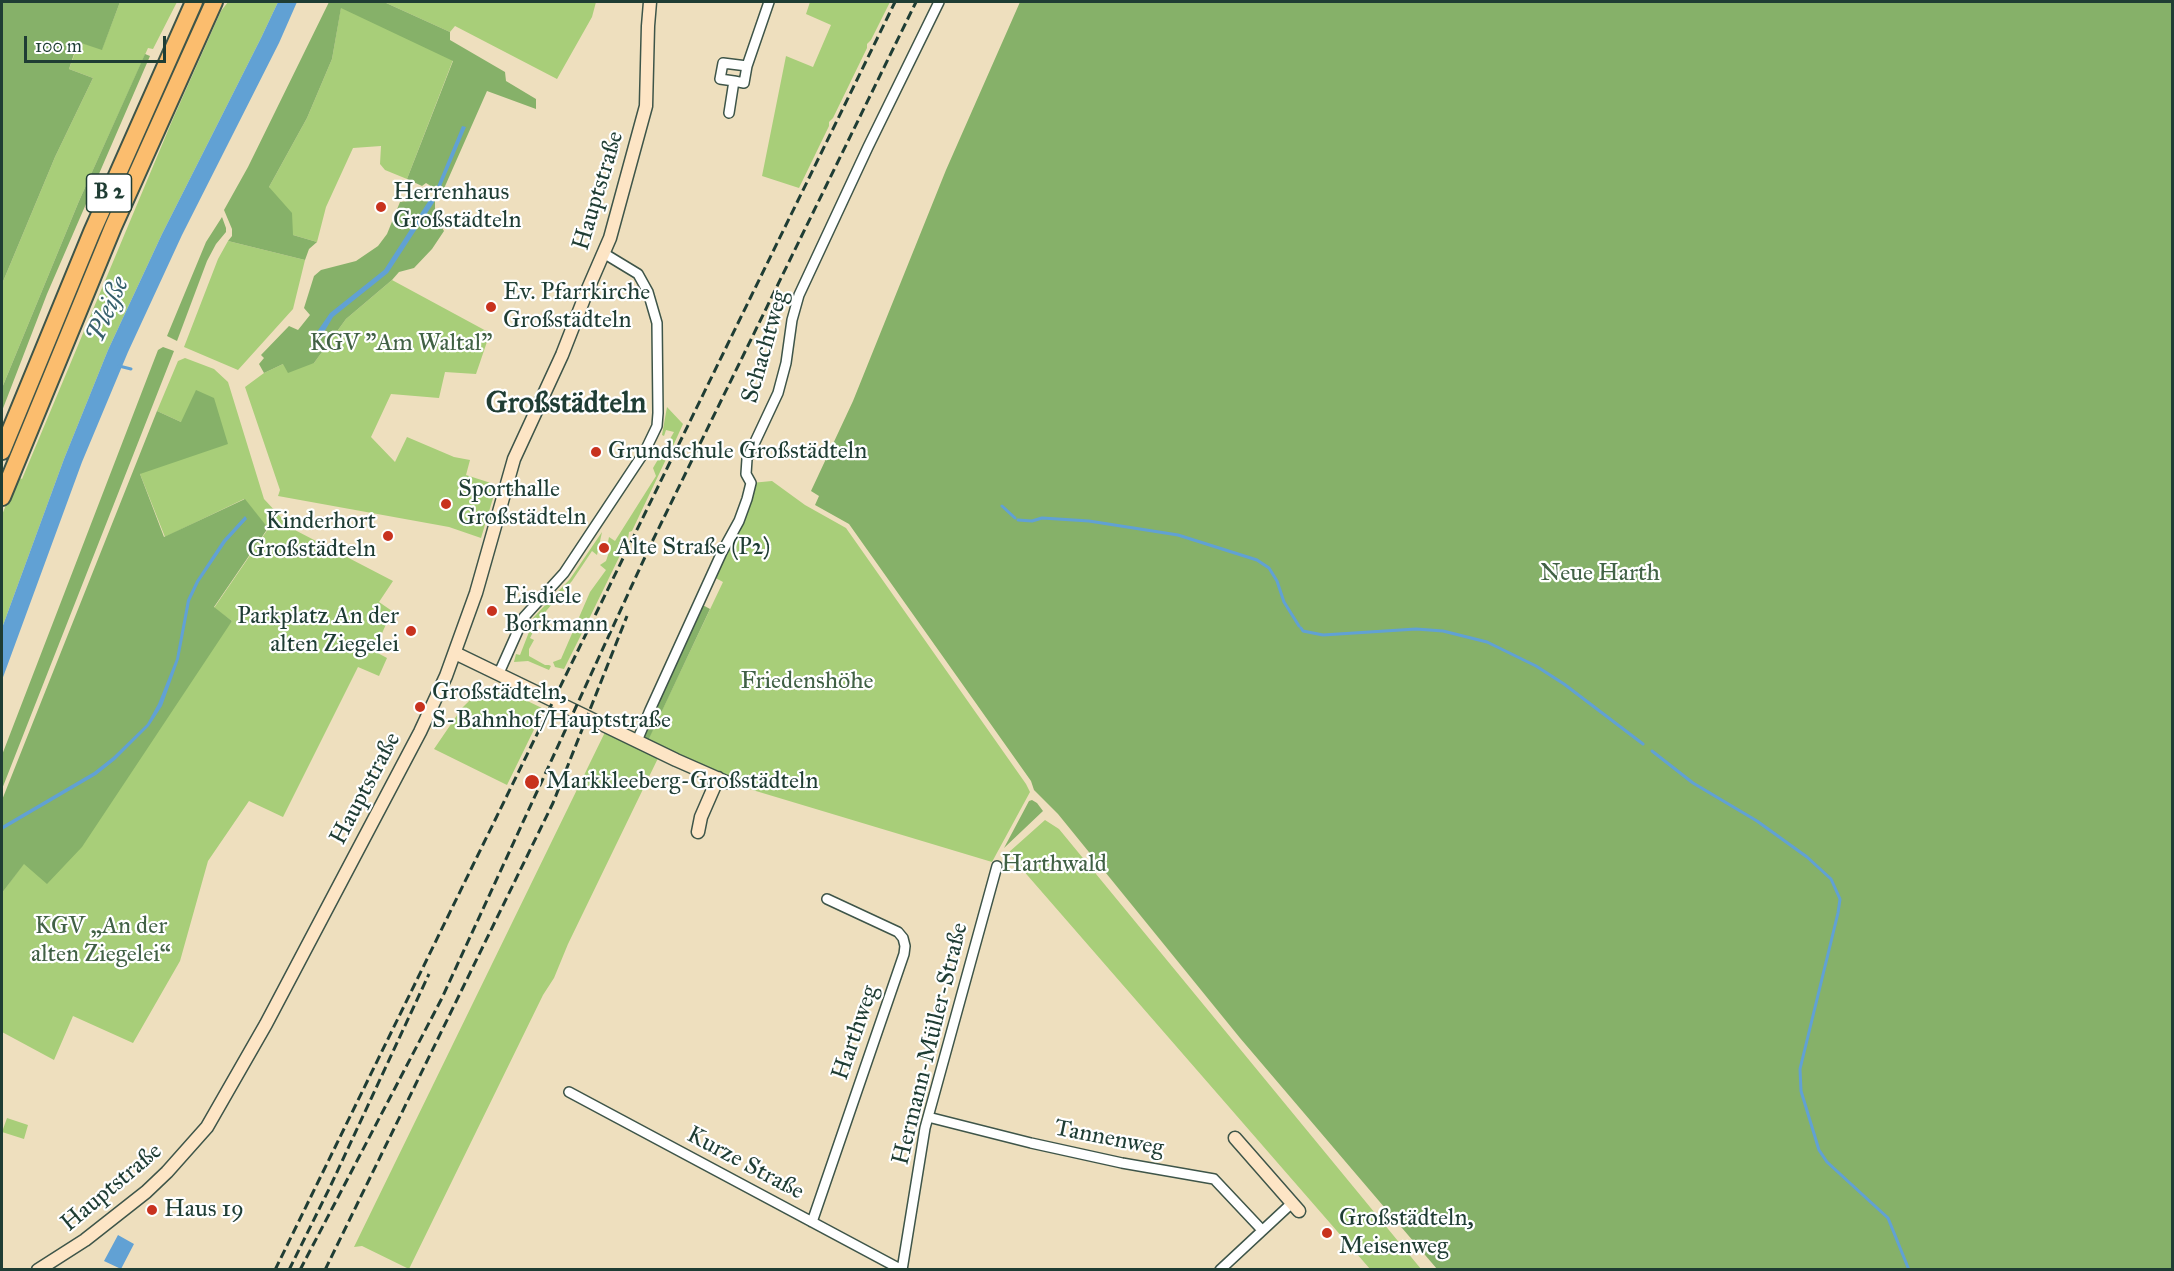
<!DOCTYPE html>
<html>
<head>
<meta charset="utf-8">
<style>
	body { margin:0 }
	#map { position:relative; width:2174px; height:1271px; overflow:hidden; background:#eedfbe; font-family:"IM FELL Great Primer",serif }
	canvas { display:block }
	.frame { position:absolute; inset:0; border:3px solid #1f3d34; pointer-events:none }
	.scale { position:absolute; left:24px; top:36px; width:142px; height:27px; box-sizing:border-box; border:3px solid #1f3d34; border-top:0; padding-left:8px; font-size:18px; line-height:21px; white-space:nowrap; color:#1f3d34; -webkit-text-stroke:4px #fff; paint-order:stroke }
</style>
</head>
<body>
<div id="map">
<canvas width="2174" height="1271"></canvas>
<div class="frame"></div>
<div class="scale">100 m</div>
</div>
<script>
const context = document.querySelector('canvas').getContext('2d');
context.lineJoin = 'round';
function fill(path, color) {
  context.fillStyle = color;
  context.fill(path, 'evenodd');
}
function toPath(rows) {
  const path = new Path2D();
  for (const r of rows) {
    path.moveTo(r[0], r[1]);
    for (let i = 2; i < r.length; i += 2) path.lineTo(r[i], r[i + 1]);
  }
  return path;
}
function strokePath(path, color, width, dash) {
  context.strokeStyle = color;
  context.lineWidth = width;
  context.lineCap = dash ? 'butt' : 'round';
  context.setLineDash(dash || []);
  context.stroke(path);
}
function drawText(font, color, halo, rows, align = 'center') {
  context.font = font + ' "IM FELL Great Primer",serif';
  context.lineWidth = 4.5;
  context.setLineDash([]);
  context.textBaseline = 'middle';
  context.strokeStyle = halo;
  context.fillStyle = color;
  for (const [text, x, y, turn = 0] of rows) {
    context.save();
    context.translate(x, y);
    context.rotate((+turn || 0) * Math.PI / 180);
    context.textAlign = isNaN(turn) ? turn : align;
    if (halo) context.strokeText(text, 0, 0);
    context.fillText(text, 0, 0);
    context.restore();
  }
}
fill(toPath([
	[120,2,177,2,153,49,148,48,79,201,2,388,2,284,55,157,93,78,69,69,79,42,102,49],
	[228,2,278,2,261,38,162,234,108,350,64,459,2,628,2,515,17,477,22,479,172,121,221,11],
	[384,2,596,2,592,17,557,79,455,26,450,32],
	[810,2,890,2,871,40,867,44,867,48,833,118,829,122,829,126,799,188,762,176,786,56,813,67,831,25,806,14],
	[341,7,453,60,407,179,385,170,380,164,381,146,353,148,326,207,317,242,293,235,269,187,307,118,332,59],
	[228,241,305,260,293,309,238,370,184,347,218,259],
	[392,280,490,333,476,374,445,372,439,398,391,394,371,437,395,462,407,437,454,457,470,460,466,475,497,485,481,538,449,527,278,496,280,490,245,387,264,373,283,364,314,363,346,319],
	[185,358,214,369,228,382,264,499,291,528,393,581,379,602,392,611,374,651,387,658,379,676,358,667,283,817,249,801,208,861,180,961,133,1043,73,1016,54,1060,2,1032,2,893,24,863,232,621,214,608,268,529,244,499,165,537,140,474,181,422,157,411,178,361],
	[667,407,683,424,673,446,669,450,669,453,632,531,629,532,628,539,588,621,584,623,584,629,564,669,555,667,553,662,561,659,590,592,606,570,600,565,606,561,611,546,608,542,609,537,615,541,656,476,653,468,674,432,666,430,664,436,662,435],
	[772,481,805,505,846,528,1026,784,1030,792,992,862,726,782,661,752,568,944,554,978,543,995,409,1269,362,1246,354,1247,608,726,646,744,723,582,712,576,751,483],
	[602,532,597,555,592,551,572,581,540,618,545,622,541,624,533,618,570,579],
	[528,626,537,633,533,632,530,638,534,640,529,649,529,656,545,665,549,665,551,666,549,670,528,661,514,662,516,654,520,655,529,632,526,630],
	[486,689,512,698,517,696,544,709,507,785,434,749,462,708,475,695],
	[1045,820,1059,829,1421,1269,1370,1269,1008,853],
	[7,1118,28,1125,24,1139,2,1132]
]), '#a8ce79');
fill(toPath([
	[2,2,120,2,102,50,78,42,69,69,93,78,55,157,2,284],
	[329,2,384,2,450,32,450,40,505,72,506,81,536,99,536,109,487,91,442,193,426,183,422,186,407,179,453,61,341,8,332,59,307,118,269,187,292,213,293,235,317,242,309,249,305,260,228,241,232,236,232,229,224,210,248,167],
	[1020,2,2172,2,2172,1269,1437,1269,1240,1038,1058,814,1034,790,1031,781,849,524,815,505,819,496,811,491,853,401,946,170],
	[145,54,150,56,47,294,2,411,2,388,79,201],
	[415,189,435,200,435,216,444,231,432,249,414,268,399,272,392,280,346,319,314,363,288,373,283,364,264,373,259,364,264,358,261,355,289,326,298,330,310,315,304,308,314,276,321,270,356,261,378,246,387,234,400,202,408,201],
	[222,217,226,228,226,232,216,244,207,261,177,341,167,336,206,242],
	[163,347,174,351,2,789,2,755,158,350],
	[196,390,214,398,228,444,140,474,164,537,245,499,268,528,214,607,232,621,82,847,47,884,24,864,2,893,2,800,157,411,181,422],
	[699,603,710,609,646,745,638,741],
	[1032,800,1037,803,1043,811,1004,848,1029,801]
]), '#86b169');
fill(toPath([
	[278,2,297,2,279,43,182,235,128,352,82,462,2,680,2,628,64,459,108,350,162,234,261,38],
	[462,126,466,127,439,191,436,189],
	[431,197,435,200,433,204,388,273,333,317,320,339,316,341,312,339,330,313,384,270],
	[245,516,247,519,226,542,199,582,190,601,179,659,162,706,149,726,115,760,96,775,2,830,2,826,94,772,113,757,147,724,158,704,176,659,187,600,196,581,223,540],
	[118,1235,134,1244,121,1269,104,1261]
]), '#61a1d4');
strokePath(toPath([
	[432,202,440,186],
	[119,366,131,369],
	[1002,506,1015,518],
	[1018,520,1032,521,1042,518,1089,521,1178,535,1257,560,1269,568,1277,581,1284,602,1299,626],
	[1301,628,1303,631,1323,635,1416,629,1443,631,1487,642,1536,666,1564,684,1643,744],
	[1652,751,1693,783,1757,821,1807,857,1831,879,1840,899,1838,913,1800,1069,1801,1091,1819,1150,1827,1162,1888,1218,1909,1270]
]), '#61a1d4', 3);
const street = toPath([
	[734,81,720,79,723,63,747,66],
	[729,113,734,81,744,83,747,66,769,2],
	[499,673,524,617,564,573,645,451,657,426,658,413,657,323,648,292,638,274,605,254],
	[637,741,650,710,722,552,739,521,747,499,751,483,746,474,747,459,778,393,786,363,792,320,799,295,868,147,939,2],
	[569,1092,902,1270],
	[928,1117,1031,1143,1122,1163,1214,1179,1262,1230],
	[812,1222,904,954,905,946,903,938,898,932,827,899],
	[902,1270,925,1128,997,866],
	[1220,1270,1292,1203]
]);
const secondary = toPath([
	[455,653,676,760,726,782],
	[698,832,701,817,718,778],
	[1235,1138,1299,1211],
	[38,1270,85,1240,146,1192,167,1172,207,1127,266,1024,420,732,446,676,476,593,514,459,562,355,587,291,610,238,646,106,648,26,650,2]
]);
const highway = toPath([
	[2,451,92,232,194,2],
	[2,497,113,227,214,2]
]);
strokePath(street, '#3e5549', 12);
strokePath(secondary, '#3e5549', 15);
strokePath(highway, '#3e5549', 20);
strokePath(street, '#fff', 9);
strokePath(secondary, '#fde5c5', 12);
strokePath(highway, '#fbbd6e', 16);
strokePath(toPath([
	[275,1270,895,2],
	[289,1270,330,1187,429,974],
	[300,1270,442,998,651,544,916,2],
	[325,1270,553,803,627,616]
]), '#1f3d34', 3, [9, 4.5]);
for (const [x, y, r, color] of [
	[381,207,6,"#c8321e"],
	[491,307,6,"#c8321e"],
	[596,452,6,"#c8321e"],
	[446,504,6,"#c8321e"],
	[388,536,6,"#c8321e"],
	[604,548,6,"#c8321e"],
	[492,611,6,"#c8321e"],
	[411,631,6,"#c8321e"],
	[420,707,6,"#c8321e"],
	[532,782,8,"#c8321e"],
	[152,1210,6,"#c8321e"],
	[1327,1233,6,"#c8321e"]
]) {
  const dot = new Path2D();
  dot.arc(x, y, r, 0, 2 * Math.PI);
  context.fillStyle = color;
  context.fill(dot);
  strokePath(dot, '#fff', 2);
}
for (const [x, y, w] of [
	[109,193,45]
]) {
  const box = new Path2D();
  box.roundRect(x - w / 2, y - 19, w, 38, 4.5);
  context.fillStyle = '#fff';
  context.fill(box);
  strokePath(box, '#1f3d34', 1.5);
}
drawText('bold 22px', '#1f3d34', null, [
	["B 2",109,193]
]);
drawText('24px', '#1f3d34', '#fff', [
	["Hauptstraße",599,191,-73],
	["Schachtweg",766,347,-74],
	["Hauptstraße",366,789,-62],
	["Harthweg",856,1033,-71],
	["Hermann-Müller-Straße",931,1044,-76],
	["Tannenweg",1109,1139,11],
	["Kurze Straße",745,1164,28],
	["Hauptstraße",112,1188,-40]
]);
drawText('24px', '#1f3d34', '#fff', [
	["Herrenhaus",393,193],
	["Großstädteln",393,221],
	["Ev. Pfarrkirche",503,293],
	["Großstädteln",503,321],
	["Grundschule Großstädteln",608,452],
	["Sporthalle",458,490],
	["Großstädteln",458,518],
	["Kinderhort",376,522,"right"],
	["Großstädteln",376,550,"right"],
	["Alte Straße (P2)",616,548],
	["Eisdiele",504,597],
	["Borkmann",504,625],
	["Parkplatz An der",399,617,"right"],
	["alten Ziegelei",399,645,"right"],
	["Großstädteln,",432,693],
	["S-Bahnhof/Hauptstraße",432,721],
	["Markkleeberg-Großstädteln",546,782],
	["Haus 19",164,1210],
	["Großstädteln,",1339,1219],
	["Meisenweg",1339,1247]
], 'left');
drawText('24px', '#416145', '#fff', [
	["KGV \"Am Waltal\"",401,344],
	["Neue Harth",1600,574],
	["Friedenshöhe",807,682],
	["Harthwald",1054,865],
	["KGV „An der",101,927],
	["alten Ziegelei“",101,955]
]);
drawText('italic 26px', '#36606c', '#fff', [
	["Pleiße",109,310,-66]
]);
drawText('bold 30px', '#1f3d34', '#fff', [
	["Großstädteln",566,405]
]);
</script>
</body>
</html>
